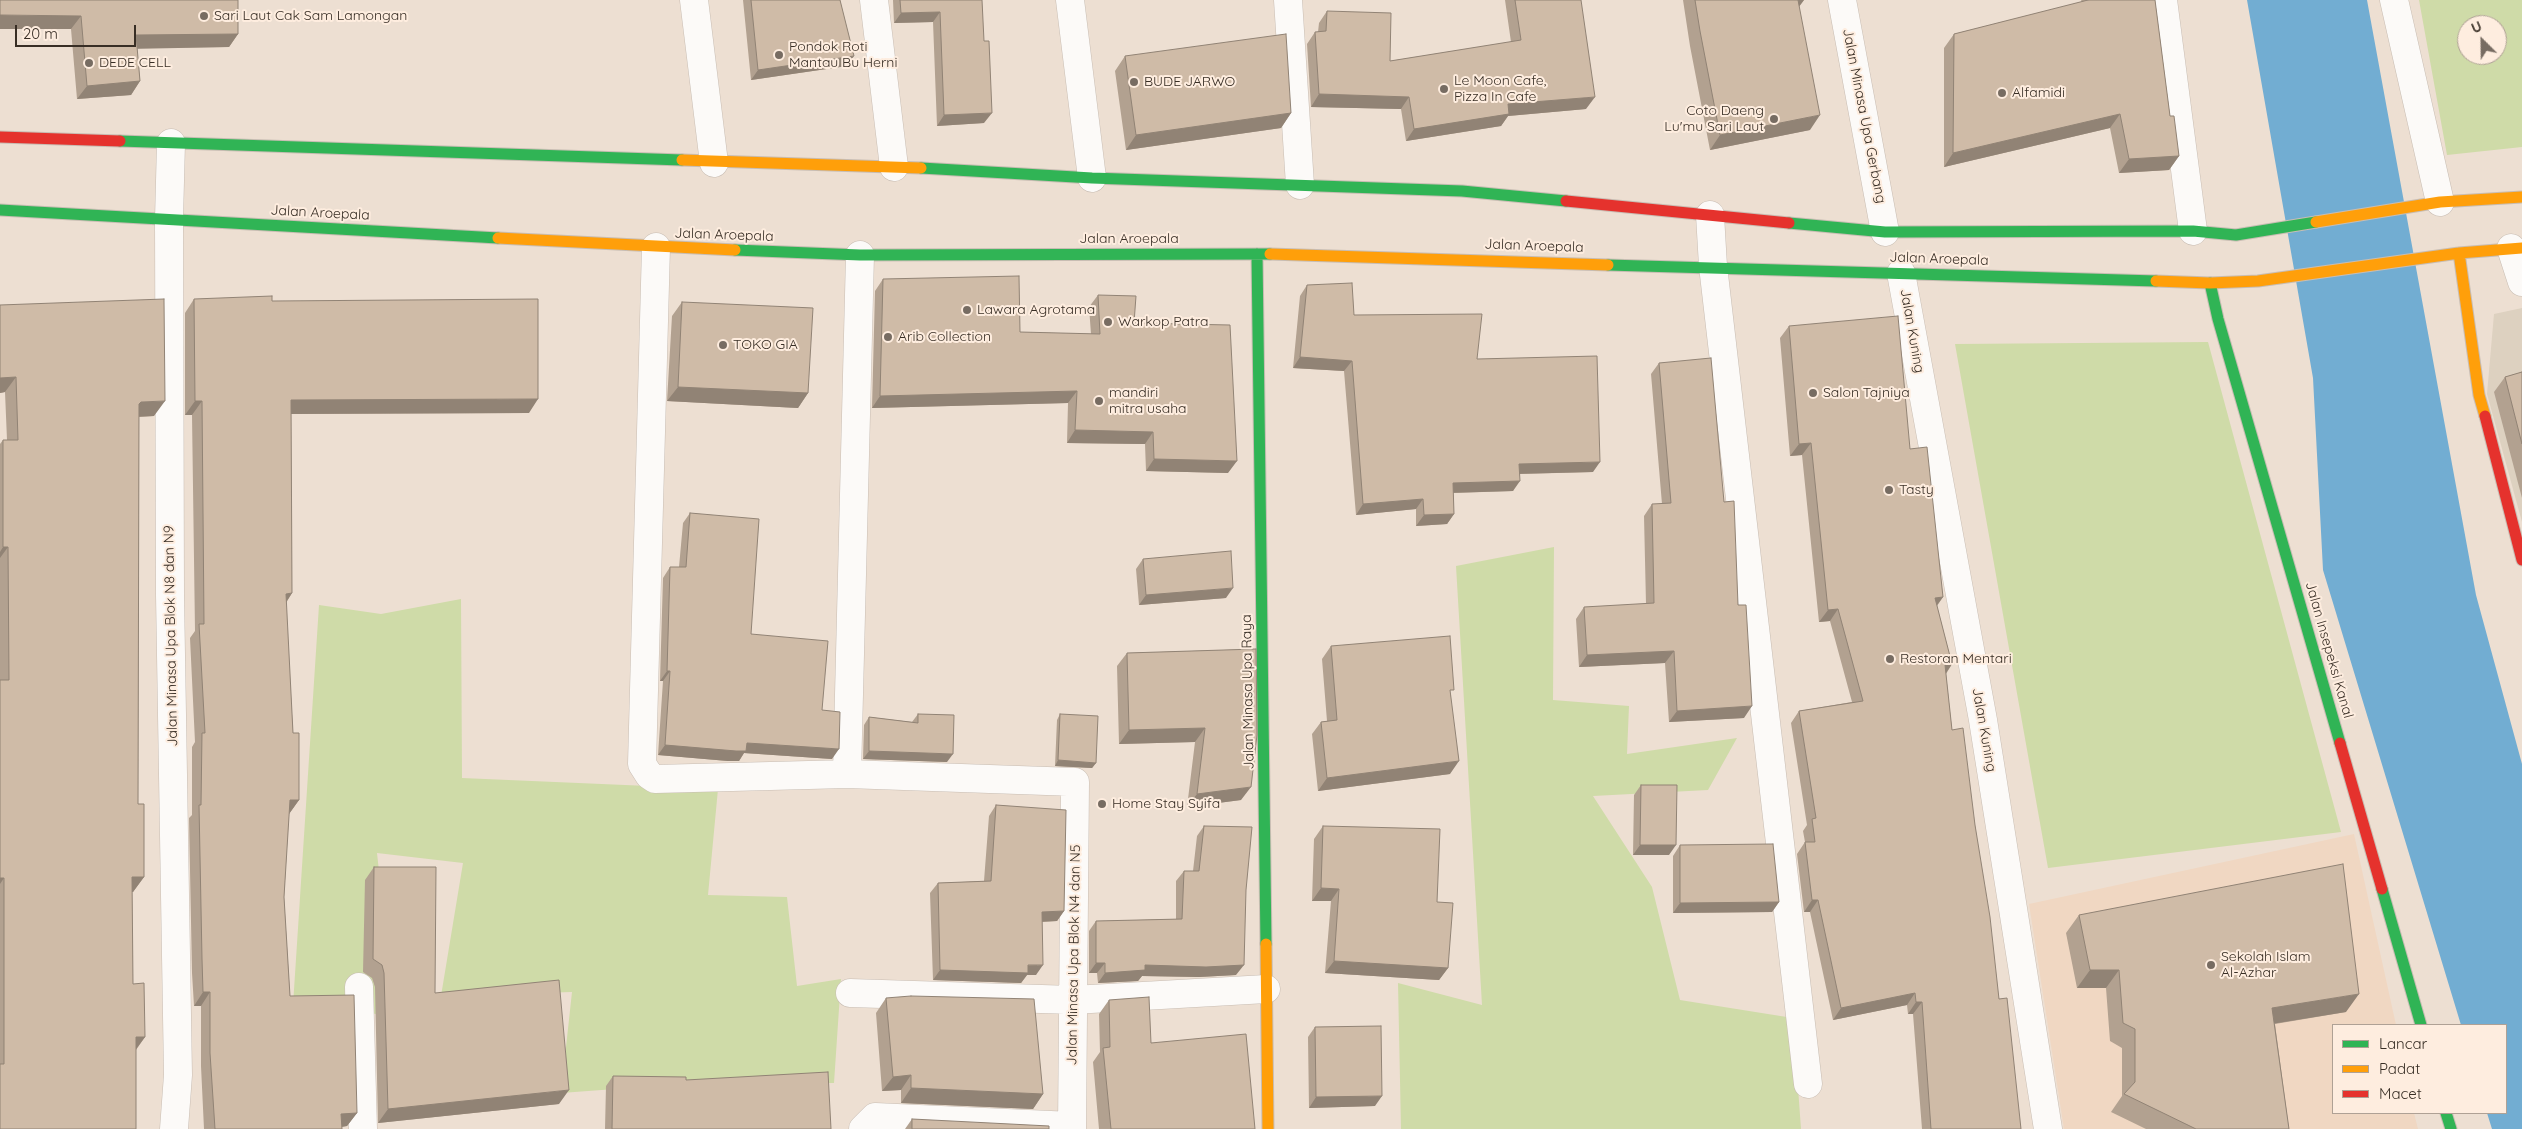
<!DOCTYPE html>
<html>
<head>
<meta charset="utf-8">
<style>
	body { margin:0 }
	#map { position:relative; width:2522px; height:1129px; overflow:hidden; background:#eddfd2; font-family:Quicksand,sans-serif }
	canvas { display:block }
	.legend { position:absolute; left:2332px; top:1024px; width:175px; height:90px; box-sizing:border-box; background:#feeddf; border:1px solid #afa195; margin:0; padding:6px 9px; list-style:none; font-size:15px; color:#382e25 }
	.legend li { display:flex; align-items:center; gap:10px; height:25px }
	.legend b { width:25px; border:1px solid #afa195 }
	.north { position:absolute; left:2457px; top:15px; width:50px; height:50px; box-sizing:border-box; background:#feeddf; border:1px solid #afa195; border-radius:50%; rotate:337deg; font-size:14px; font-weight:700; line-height:20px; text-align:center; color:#382e25 }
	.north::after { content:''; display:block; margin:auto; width:18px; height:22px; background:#776c62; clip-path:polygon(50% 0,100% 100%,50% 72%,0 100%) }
	.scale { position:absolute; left:15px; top:25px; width:121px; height:22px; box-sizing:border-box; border:2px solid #382e25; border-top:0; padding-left:6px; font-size:15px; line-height:18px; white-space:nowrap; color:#382e25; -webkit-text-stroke:4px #feeddf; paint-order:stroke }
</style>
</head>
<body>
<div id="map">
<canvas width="2522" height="1129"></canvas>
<ul class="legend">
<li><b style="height:6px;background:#30b455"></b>Lancar</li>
<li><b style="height:6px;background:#ff9f0a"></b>Padat</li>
<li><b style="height:6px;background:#e5322d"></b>Macet</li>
</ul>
<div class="north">U</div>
<div class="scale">20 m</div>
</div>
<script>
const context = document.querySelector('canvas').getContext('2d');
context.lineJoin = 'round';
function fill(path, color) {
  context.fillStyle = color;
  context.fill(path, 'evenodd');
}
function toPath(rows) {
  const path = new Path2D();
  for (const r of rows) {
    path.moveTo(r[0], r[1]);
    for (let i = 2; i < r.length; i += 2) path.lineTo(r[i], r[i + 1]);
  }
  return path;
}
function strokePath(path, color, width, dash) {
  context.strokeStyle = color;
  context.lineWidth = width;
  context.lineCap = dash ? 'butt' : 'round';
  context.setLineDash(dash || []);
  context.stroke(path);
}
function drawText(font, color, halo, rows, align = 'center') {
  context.font = font + ' Quicksand,sans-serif';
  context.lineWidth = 4;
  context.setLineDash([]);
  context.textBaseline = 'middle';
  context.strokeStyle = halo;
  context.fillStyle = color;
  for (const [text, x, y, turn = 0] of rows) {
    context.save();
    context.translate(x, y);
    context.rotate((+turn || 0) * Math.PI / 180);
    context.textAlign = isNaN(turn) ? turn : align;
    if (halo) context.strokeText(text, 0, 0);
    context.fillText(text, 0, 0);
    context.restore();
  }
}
fill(toPath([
	[2522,308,2522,522,2487,394,2494,314]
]), '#ddd1c0');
fill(toPath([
	[2354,834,2396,1025,2333,1025,2333,1113,2414,1113,2418,1129,2064,1129,2029,904]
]), '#f0d7c2');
fill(toPath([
	[2419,0,2522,0,2522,147,2447,155],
	[2467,25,2497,25,2497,55,2467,55],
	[2208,342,2341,832,2048,868,1955,344],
	[1554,547,1553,700,1629,706,1627,754,1737,738,1708,790,1593,796,1652,887,1680,1000,1793,1018,1801,1129,1401,1129,1398,983,1482,1005,1456,566],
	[461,599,462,778,718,789,708,895,787,897,797,986,841,979,834,1083,683,1084,561,1093,572,992,441,996,463,863,377,853,395,1016,293,1005,319,605,381,614]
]), '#cfdba8');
fill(toPath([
	[2247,0,2367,0,2476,595,2522,764,2522,1129,2492,1129,2487,1113,2506,1113,2506,1025,2461,1025,2323,570,2313,378]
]), '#72add2');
const street = toPath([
	[694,0,714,163],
	[874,0,894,167],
	[1070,0,1092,178],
	[1288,0,1300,185],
	[1842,0,1885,232],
	[2163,0,2193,231],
	[2394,0,2440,202],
	[171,143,169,219,170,595,178,1075,174,1129],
	[1710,215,1713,266,1808,1084],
	[656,247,642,764,649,775,655,779,847,774,1075,782,1072,1129],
	[2511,248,2522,282],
	[1901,273,1983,720,2048,1129],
	[847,774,860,255],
	[359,987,363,1129],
	[850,993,1073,1000,1266,989],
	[863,1129,875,1117,1072,1126]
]);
const fast = toPath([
	[120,141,682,160],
	[921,168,1092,178,1462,191,1566,201],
	[0,210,498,238],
	[1789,223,1885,232,2193,231,2236,235,2316,222],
	[735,250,860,255,1270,254],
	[1257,254,1266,944],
	[1608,265,2156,281],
	[2210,283,2218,319,2340,743],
	[2382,889,2421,1025],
	[2446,1113,2451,1129]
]);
const slow = toPath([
	[682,160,921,168],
	[2316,222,2440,202,2522,197],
	[498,238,735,250],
	[2459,253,2479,395,2485,416],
	[1270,254,1608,265],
	[2156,281,2210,283,2258,281,2459,253,2522,248],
	[1266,944,1268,1129]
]);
const jam = toPath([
	[0,137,120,141],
	[1566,201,1789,223],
	[2485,416,2522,560],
	[2340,743,2382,889]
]);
strokePath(street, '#c8bdb3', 29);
strokePath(fast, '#c8bdb3', 13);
strokePath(slow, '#c8bdb3', 13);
strokePath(jam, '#c8bdb3', 13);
strokePath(street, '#fcfaf8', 28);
strokePath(fast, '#30b455', 11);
strokePath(slow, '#ff9f0a', 11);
strokePath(jam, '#e5322d', 11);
fill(toPath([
	[0,0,238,34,229,47,137,48,140,81,131,95,77,99,71,29],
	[743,0,840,0,847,66,751,80],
	[893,0,982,0,984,123,937,126,933,22,894,23],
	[1505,0,1581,0,1586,109,1508,116,1501,126,1406,141,1401,109,1311,107,1307,44,1315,32,1318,32,1319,23,1327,11,1390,61,1511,42],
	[1683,0,1804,0,1799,7,1810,130,1710,150,1690,46],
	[2081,0,2155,0,2170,116,2179,156,2169,170,2119,173,2110,128,1944,167,1944,48,1954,34,2082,2],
	[1125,56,1291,113,1281,128,1126,150,1115,71],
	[883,279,1020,332,1091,334,1089,307,1098,295,1134,323,1228,473,1146,471,1145,444,1067,443,1068,403,872,408,875,291],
	[1307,285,1354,315,1477,359,1593,472,1520,474,1513,491,1453,493,1454,514,1447,524,1416,526,1416,509,1356,515,1344,371,1293,368,1300,296],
	[194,299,272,301,529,413,291,414,292,593,286,603,293,733,299,800,289,814,284,897,290,996,357,1113,347,1126,342,1127,342,1129,204,1129,201,1066,201,1006,194,1006,192,973,189,818,192,815,192,747,195,742,190,638,195,631,192,415,185,415,185,313],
	[682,302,808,393,798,408,667,401,672,316],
	[0,305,154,416,139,417,138,804,144,877,133,892,132,892,133,984,145,1037,136,1050,0,1129,0,444,3,440,7,440,5,392,0,393],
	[1789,326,1910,449,1943,597,1937,606,1952,664,1946,674,1952,730,1975,825,1999,999,2021,1129,1922,1129,1913,1014,1908,1014,1907,1005,1833,1020,1810,912,1804,912,1797,854,1805,842,1803,831,1807,825,1791,723,1799,711,1852,702,1830,621,1819,622,1802,455,1790,456,1780,338],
	[1659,363,1724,502,1738,605,1744,718,1669,722,1665,663,1579,667,1576,619,1584,607,1646,604,1644,516,1652,504,1662,504,1651,374],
	[2522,372,2522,498,2494,392,2505,377],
	[690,513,751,634,822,710,832,759,744,753,739,761,728,761,658,755,663,681,660,681,663,578,670,567,679,567,683,523],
	[1143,559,1226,598,1139,605,1136,569],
	[1331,646,1451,695,1450,774,1318,791,1312,734,1321,722,1327,721,1322,659],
	[1256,649,1241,800,1187,807,1195,742,1119,744,1117,666,1127,653],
	[918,714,947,762,863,759,864,725,869,717,912,722],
	[1060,714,1096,763,1092,768,1055,766,1057,720],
	[1641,785,1669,855,1633,855,1634,795],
	[996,805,1064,911,1057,921,1042,922,1036,975,1027,975,1021,983,933,980,930,893,938,883,984,881,989,816],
	[1204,826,1236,975,1199,977,1142,976,1138,981,1098,983,1097,973,1089,973,1089,931,1096,921,1176,919,1176,881,1184,871,1193,871,1197,836],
	[1323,826,1437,902,1448,968,1439,980,1325,973,1331,901,1312,901,1314,839],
	[1680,845,1779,902,1772,912,1673,913,1673,856],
	[374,867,435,993,559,1104,378,1123,375,987,372,978,363,972,365,880],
	[2079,915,2346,1012,2275,1024,2289,1129,2146,1129,2111,1112,2122,1096,2122,1048,2110,1041,2106,988,2077,988,2066,933],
	[886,998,1043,1094,1033,1109,901,1103,901,1090,882,1091,876,1013],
	[1109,1000,1151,1043,1255,1129,1099,1129,1093,1062,1100,1052,1099,1014],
	[1315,1027,1375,1106,1309,1108,1308,1037],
	[613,1076,831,1129,605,1129,606,1086],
	[912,1119,1049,1129,905,1129]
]), '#b2a190');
fill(toPath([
	[1794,0,1804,0,1797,9],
	[940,12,933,22,894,23,901,13],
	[0,15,81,16,71,29,0,29],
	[238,34,229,47,127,49,136,35],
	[854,56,847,66,751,80,758,70],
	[140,81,131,95,77,99,87,86],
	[1319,94,1409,97,1401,109,1311,107],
	[1595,97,1586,109,1508,116,1501,126,1406,141,1414,129,1508,104],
	[992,113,984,123,937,126,944,115],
	[1291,113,1281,128,1126,150,1136,135],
	[2120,114,2110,128,1944,167,1953,153],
	[1820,115,1810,130,1710,150,1720,135],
	[2179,156,2169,170,2119,173,2129,159],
	[1300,357,1352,361,1344,371,1293,368],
	[16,377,5,392,0,393,0,378],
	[678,387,808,393,798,408,667,401],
	[1077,391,1068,403,872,408,880,396],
	[538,399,529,413,281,414,291,400],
	[165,401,154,416,131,417,139,404,141,402],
	[195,401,202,401,192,415,185,415],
	[1075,430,1153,432,1145,444,1067,443],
	[1811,443,1802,455,1790,456,1799,444],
	[1154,459,1237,461,1228,473,1146,471],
	[1600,462,1593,472,1512,474,1519,464],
	[1520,481,1513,491,1446,493,1453,483],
	[1423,499,1416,509,1356,515,1363,504],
	[1454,514,1447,524,1416,526,1424,515],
	[3,547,8,547,0,558,0,552],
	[1233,588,1226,598,1139,605,1146,595],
	[292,593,283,607,286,594],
	[1943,597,1934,609,1935,598],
	[1838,609,1830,621,1819,622,1828,610],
	[1674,651,1665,663,1579,667,1587,655],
	[1952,664,1944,676,1945,665],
	[667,671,670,671,663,681,660,681],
	[1752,706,1744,718,1669,722,1677,711],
	[1205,728,1195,742,1119,744,1129,730],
	[747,743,839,749,832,759,744,753,739,761,728,761,658,755,665,745],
	[869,751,953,754,947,762,863,759],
	[1058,760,1096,763,1092,768,1055,766],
	[1459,761,1450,774,1318,791,1327,778],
	[1251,787,1241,800,1187,807,1197,794],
	[290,800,299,800,289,814],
	[1640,845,1676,845,1669,855,1633,855],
	[132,877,144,877,133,892,122,892],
	[0,878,4,878,0,884],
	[1321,888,1339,889,1331,901,1312,901],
	[1812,900,1818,900,1810,912,1804,912],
	[1779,902,1772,912,1673,913,1680,903],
	[1064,911,1057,921,1035,922,1042,912],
	[1334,961,1448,968,1439,980,1325,973],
	[1096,963,1105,963,1097,973,1089,973],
	[1043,965,1036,975,1027,975,1021,983,933,980,940,970],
	[1145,965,1244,965,1236,975,1199,977,1142,976,1138,981,1098,983,1105,973],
	[2090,970,2119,970,2106,988,2077,988],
	[203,992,210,992,201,1006,194,1006],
	[1915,993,1907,1005,1833,1020,1841,1008],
	[2359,994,2346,1012,2259,1026,2272,1008],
	[1916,1002,1922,1002,1913,1014,1908,1014],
	[136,1037,145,1037,134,1052],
	[911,1075,901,1090,882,1091,893,1077],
	[911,1088,1043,1094,1033,1109,901,1103],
	[569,1090,559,1104,378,1123,388,1109],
	[1382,1096,1375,1106,1309,1108,1316,1097],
	[357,1113,347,1126,332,1128,341,1114]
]), '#918375');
const building = toPath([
	[0,0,238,0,238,34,136,35,140,81,87,86,81,16,0,15,0,0],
	[751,0,840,0,854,56,758,70,751,0],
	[900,0,982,0,984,41,989,41,992,113,944,115,940,12,901,13,900,0],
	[1515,0,1581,0,1595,97,1508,104,1509,114,1414,129,1409,97,1319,94,1315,32,1326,31,1327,11,1391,13,1390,61,1521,40,1515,0],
	[1695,0,1798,0,1820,115,1720,135,1700,31,1695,0],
	[2088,0,2155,0,2170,116,2174,116,2179,156,2129,159,2120,114,1953,153,1954,34,2088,0],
	[1286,34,1291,113,1136,135,1125,56,1286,34],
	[1019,276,1020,332,1100,334,1098,295,1136,296,1134,323,1230,325,1237,461,1154,459,1153,432,1075,430,1077,391,880,396,883,279,1019,276],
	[1352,283,1354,315,1482,314,1477,359,1597,356,1600,462,1519,464,1520,481,1453,483,1454,514,1424,515,1423,499,1363,504,1352,361,1300,357,1307,285,1352,283],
	[272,296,272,301,538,299,538,399,291,400,292,593,286,594,293,733,299,733,299,800,290,800,284,897,290,996,354,995,357,1113,341,1114,342,1129,215,1129,210,1053,210,992,203,992,202,959,199,805,201,805,202,733,205,733,199,624,204,624,202,401,195,401,194,299,272,296],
	[164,299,165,401,141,402,139,404,138,804,144,804,144,877,132,877,133,984,144,983,145,1037,136,1037,136,1129,0,1129,0,1064,4,1064,4,878,0,878,0,680,9,680,8,547,3,547,3,440,18,440,16,377,0,378,0,305,164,299],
	[682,302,813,308,808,393,678,387,682,302],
	[1898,316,1910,449,1927,447,1943,597,1935,598,1952,664,1945,665,1952,730,1963,728,1975,825,1990,917,1999,999,2007,998,2021,1129,1931,1129,1922,1002,1916,1002,1915,993,1841,1008,1818,900,1812,900,1805,842,1815,842,1812,819,1816,818,1799,711,1863,701,1838,609,1828,610,1811,443,1799,444,1789,326,1898,316],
	[1711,358,1724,502,1734,501,1738,605,1746,605,1752,706,1677,711,1674,651,1587,655,1584,607,1654,603,1652,504,1671,503,1659,363,1711,358],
	[2522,372,2522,444,2505,377,2522,372],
	[690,513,759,519,751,634,828,641,822,710,840,712,839,749,747,743,746,751,736,751,665,745,670,671,667,671,670,567,686,567,690,513],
	[1231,551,1233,588,1146,595,1143,559,1231,551],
	[1450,636,1454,690,1450,690,1459,761,1327,778,1321,722,1337,720,1331,646,1450,636],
	[1256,649,1257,735,1251,787,1197,794,1205,728,1129,730,1127,653,1256,649],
	[918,714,954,715,953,754,869,751,869,717,918,723,918,714],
	[1060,714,1098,716,1096,763,1058,760,1060,714],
	[1641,785,1677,785,1676,845,1640,845,1641,785],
	[996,805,1066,810,1064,911,1042,912,1043,965,1028,965,1028,973,940,970,938,883,991,881,996,805],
	[1204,826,1252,827,1246,890,1244,965,1206,967,1145,965,1145,970,1105,973,1105,963,1096,963,1096,921,1182,919,1184,871,1199,871,1204,826],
	[1323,826,1440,829,1437,902,1453,903,1448,968,1334,961,1339,889,1321,888,1323,826],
	[1773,844,1779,902,1680,903,1680,845,1773,844],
	[2343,864,2359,994,2272,1008,2289,1129,2196,1129,2124,1094,2135,1082,2135,1029,2123,1023,2119,970,2090,970,2079,915,2343,864],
	[374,867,436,867,435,993,559,980,569,1090,388,1109,384,973,382,965,373,959,374,867],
	[911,996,1034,999,1043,1094,911,1088,911,1075,893,1077,886,998,911,996],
	[1149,997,1151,1043,1246,1034,1255,1129,1111,1129,1103,1048,1110,1047,1109,1000,1149,997],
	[1381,1026,1382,1096,1316,1097,1315,1027,1381,1026],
	[828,1072,831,1129,612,1129,613,1076,686,1077,686,1080,828,1072],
	[912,1119,1049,1126,1049,1129,912,1129,912,1119]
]);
fill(building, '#cfbba7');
strokePath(building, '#918375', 1);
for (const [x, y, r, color] of [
	[204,16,5,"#776c62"],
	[779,55,5,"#776c62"],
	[89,63,5,"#776c62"],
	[1134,82,5,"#776c62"],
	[1444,89,5,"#776c62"],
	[2002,93,5,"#776c62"],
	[1774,119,5,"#776c62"],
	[967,310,5,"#776c62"],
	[1108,322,5,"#776c62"],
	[888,337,5,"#776c62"],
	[723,345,5,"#776c62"],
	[1813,393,5,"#776c62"],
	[1099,401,5,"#776c62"],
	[1889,490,5,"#776c62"],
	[1890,659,5,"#776c62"],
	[1102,804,5,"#776c62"],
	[2211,965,5,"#776c62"]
]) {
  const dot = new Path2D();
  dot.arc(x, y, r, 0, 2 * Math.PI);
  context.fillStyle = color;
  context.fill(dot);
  strokePath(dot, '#feeddf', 2);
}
drawText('14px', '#382e25', '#feeddf', [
	["Sari Laut Cak Sam Lamongan",214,16],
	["Pondok Roti",789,47],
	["Mantau Bu Herni",789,63],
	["DEDE CELL",99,63],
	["Le Moon Cafe,",1454,81],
	["Pizza In Cafe",1454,97],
	["BUDE JARWO",1144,82],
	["Alfamidi",2012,93],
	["Coto Daeng",1764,111,"right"],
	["Lu'mu Sari Laut",1764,127,"right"],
	["Lawara Agrotama",977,310],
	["Warkop Patra",1118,322],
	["Arib Collection",898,337],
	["TOKO GIA",733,345],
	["mandiri",1109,393],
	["mitra usaha",1109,409],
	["Salon Tajniya",1823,393],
	["Tasty",1899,490],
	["Restoran Mentari",1900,659],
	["Home Stay Syifa",1112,804],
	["Sekolah Islam",2221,957],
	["Al-Azhar",2221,973]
], 'left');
drawText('14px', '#382e25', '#feeddf', [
	["Jalan Minasa Upa Gerbang",1864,116,79],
	["Jalan Aroepala",320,213,3],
	["Jalan Aroepala",724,235,2],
	["Jalan Aroepala",1129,239],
	["Jalan Aroepala",1534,246,2],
	["Jalan Aroepala",1939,259,2],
	["Jalan Kuning",1912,331,80],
	["Jalan Minasa Upa Blok N8 dan N9",171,636,-91],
	["Jalan Insepeksi Kanal",2329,650,74],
	["Jalan Minasa Upa Raya",1248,692,-91],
	["Jalan Kuning",1984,730,80],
	["Jalan Minasa Upa Blok N4 dan N5",1074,955,-89]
]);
</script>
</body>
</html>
